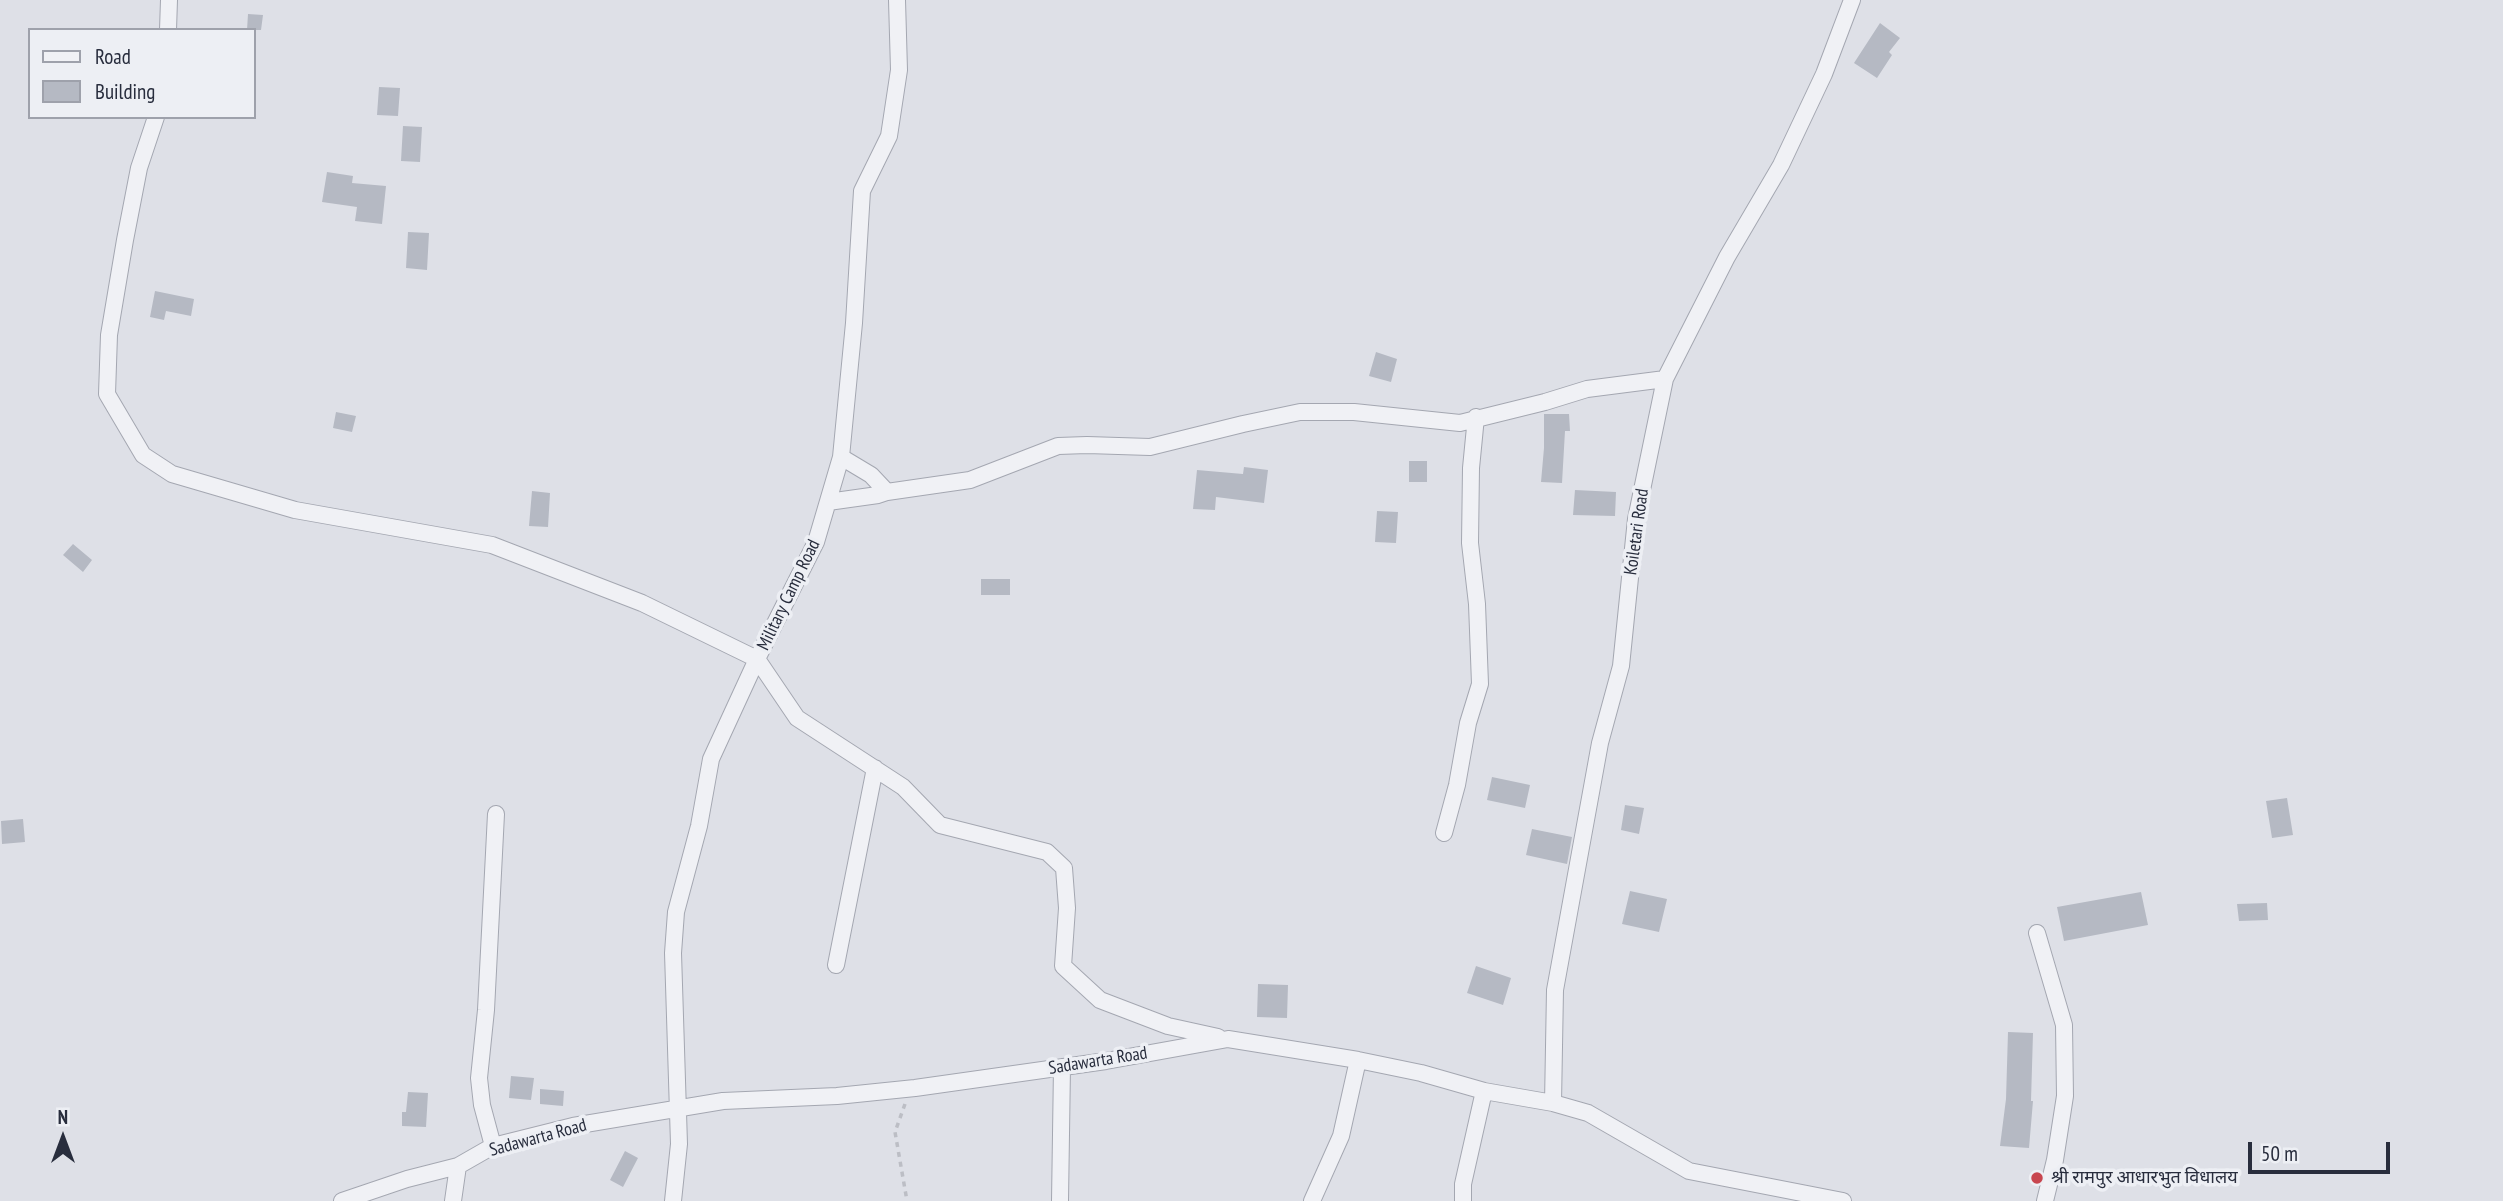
<!DOCTYPE html>
<html>
<head>
<meta charset="utf-8">
<style>
	body { margin:0 }
	#map { position:relative; width:2503px; height:1201px; overflow:hidden; background:#dee0e7; font-family:"PT Sans Narrow",sans-serif }
	canvas { display:block }
	.legend { position:absolute; left:28px; top:28px; width:228px; height:91px; box-sizing:border-box; background:#edeff4; border:2px solid #9ea1ab; margin:0; padding:9px 12px; list-style:none; font-size:21px; color:#282d3d }
	.legend li { display:flex; align-items:center; gap:14px; height:35px }
	.legend b { width:35px; border:2px solid #9ea1ab }
	.north { position:absolute; left:28px; top:1103px; width:70px; height:70px; -webkit-text-stroke:5px #edeff4; paint-order:stroke; rotate:0deg; font-size:19px; font-weight:700; line-height:28px; text-align:center; color:#282d3d }
	.north::after { content:''; display:block; margin:auto; width:24px; height:32px; background:#282d3d; clip-path:polygon(50% 0,100% 100%,50% 72%,0 100%) }
	.scale { position:absolute; left:2248px; top:1142px; width:142px; height:32px; box-sizing:border-box; border:4px solid #282d3d; border-top:0; padding-left:9px; font-size:21px; line-height:24px; white-space:nowrap; color:#282d3d; -webkit-text-stroke:5px #edeff4; paint-order:stroke }
</style>
</head>
<body>
<div id="map">
<canvas width="2503" height="1201"></canvas>
<ul class="legend">
<li><b style="height:9px;background:#f0f1f5"></b>Road</li>
<li><b style="height:19px;background:#b5b9c3"></b>Building</li>
</ul>
<div class="north">N</div>
<div class="scale">50 m</div>
</div>
<script>
const context = document.querySelector('canvas').getContext('2d');
context.lineJoin = 'round';
function fill(path, color) {
  context.fillStyle = color;
  context.fill(path, 'evenodd');
}
function toPath(rows) {
  const path = new Path2D();
  for (const r of rows) {
    path.moveTo(r[0], r[1]);
    for (let i = 2; i < r.length; i += 2) path.lineTo(r[i], r[i + 1]);
  }
  return path;
}
function strokePath(path, color, width, dash) {
  context.strokeStyle = color;
  context.lineWidth = width;
  context.lineCap = dash ? 'butt' : 'round';
  context.setLineDash(dash || []);
  context.stroke(path);
}
function drawText(font, color, halo, rows, align = 'center') {
  context.font = font + ' "PT Sans Narrow","Noto Sans Devanagari",sans-serif';
  context.lineWidth = 7;
  context.setLineDash([]);
  context.textBaseline = 'middle';
  context.strokeStyle = halo;
  context.fillStyle = color;
  for (const [text, x, y, turn = 0] of rows) {
    context.save();
    context.translate(x, y);
    context.rotate((+turn || 0) * Math.PI / 180);
    context.textAlign = isNaN(turn) ? turn : align;
    if (halo) context.strokeText(text, 0, 0);
    context.fillText(text, 0, 0);
    context.restore();
  }
}
fill(toPath([
	[248,14,263,15,261,30,247,30],
	[1880,23,1900,38,1889,52,1892,55,1877,78,1854,63],
	[379,87,400,88,398,116,377,115],
	[403,126,422,127,420,162,401,161],
	[327,172,353,176,352,183,386,186,382,224,355,221,357,207,322,202],
	[408,232,429,233,427,270,406,268],
	[155,291,194,299,191,316,166,311,164,320,150,317],
	[1376,352,1397,359,1391,382,1369,376],
	[336,412,356,416,352,432,333,428],
	[1544,414,1569,414,1570,431,1565,431,1562,483,1541,482,1544,448],
	[1409,461,1427,461,1427,482,1409,482],
	[1244,467,1268,470,1264,503,1216,497,1215,510,1193,509,1197,470,1243,474],
	[1575,490,1616,492,1615,516,1573,515],
	[532,491,550,493,548,527,529,526],
	[1377,511,1398,512,1396,543,1375,542],
	[73,544,92,560,83,572,63,555],
	[981,579,1010,579,1010,595,981,595],
	[1492,777,1530,785,1525,808,1487,800],
	[2287,798,2293,835,2272,838,2266,801],
	[1625,805,1644,808,1639,834,1621,830],
	[23,819,25,842,2,844,1,821],
	[1532,829,1572,837,1567,864,1526,855],
	[1630,891,1667,899,1659,932,1622,924],
	[2141,892,2148,925,2064,941,2057,907],
	[2267,903,2268,920,2239,921,2237,904],
	[1476,966,1511,978,1503,1005,1467,993],
	[1258,984,1288,985,1287,1018,1257,1017],
	[2008,1032,2033,1033,2031,1101,2033,1101,2029,1148,2000,1146,2006,1099],
	[511,1076,534,1078,531,1100,509,1098],
	[540,1089,564,1091,563,1106,540,1104],
	[408,1092,428,1093,426,1127,402,1126,402,1112,406,1112],
	[625,1151,638,1158,623,1187,610,1180]
]), '#b5b9c3');
const street = toPath([
	[897,0,899,70,889,136,862,191,854,323,841,457,816,542,757,659,797,718,903,787,940,825,1047,852,1064,868,1067,908,1063,966,1100,1000,1168,1026,1218,1037],
	[168,30,169,0],
	[156,117,139,168,125,240,109,335,107,394,143,455,172,474,295,510,492,545,642,603,757,659,711,759,699,826,676,912,673,953,679,1144,673,1201],
	[841,457,871,475,887,492,970,480,1058,446,1087,445,1150,447,1243,424,1300,412,1354,412,1460,423,1545,402,1587,389,1665,379],
	[828,502,878,495,887,492],
	[1444,833,1457,785,1468,723,1480,684,1477,604,1470,543,1471,468,1476,417],
	[2037,933,2064,1025,2065,1096,2055,1160,2045,1201],
	[836,965,875,768],
	[1553,1103,1555,990,1600,743,1621,666,1636,519,1665,379,1727,257,1781,165,1824,74,1852,0],
	[493,1146,482,1105,479,1078,486,1010,496,814],
	[342,1201,407,1179,458,1166,493,1146,573,1126,723,1101,837,1096,915,1088,1106,1061,1228,1039,1358,1060,1421,1073,1484,1091,1553,1103,1588,1113,1689,1171,1843,1201],
	[453,1201,458,1166],
	[1060,1201,1062,1067],
	[1312,1201,1341,1136,1358,1060],
	[1463,1201,1463,1184,1484,1091]
]);
strokePath(street, '#a4a7b1', 18);
strokePath(toPath([
	[905,1104,895,1132,907,1201]
]), '#bcbec5', 3.5, [5, 5]);
strokePath(street, '#f0f1f5', 16);
for (const [x, y, r, color] of [
	[2037,1178,7,"#c8464f"]
]) {
  const dot = new Path2D();
  dot.arc(x, y, r, 0, 2 * Math.PI);
  context.fillStyle = color;
  context.fill(dot);
  strokePath(dot, '#edeff4', 2.5);
}
drawText('18px', '#282d3d', '#edeff4', [
	["Koiletari Road",1637,532,-82],
	["Military Camp Road",789,595,-64],
	["Sadawarta Road",1098,1061,-9],
	["Sadawarta Road",538,1138,-15]
]);
drawText('18px', '#282d3d', '#edeff4', [
	["श्री रामपुर आधारभुत विधालय",2051,1178]
], 'left');
</script>
</body>
</html>
